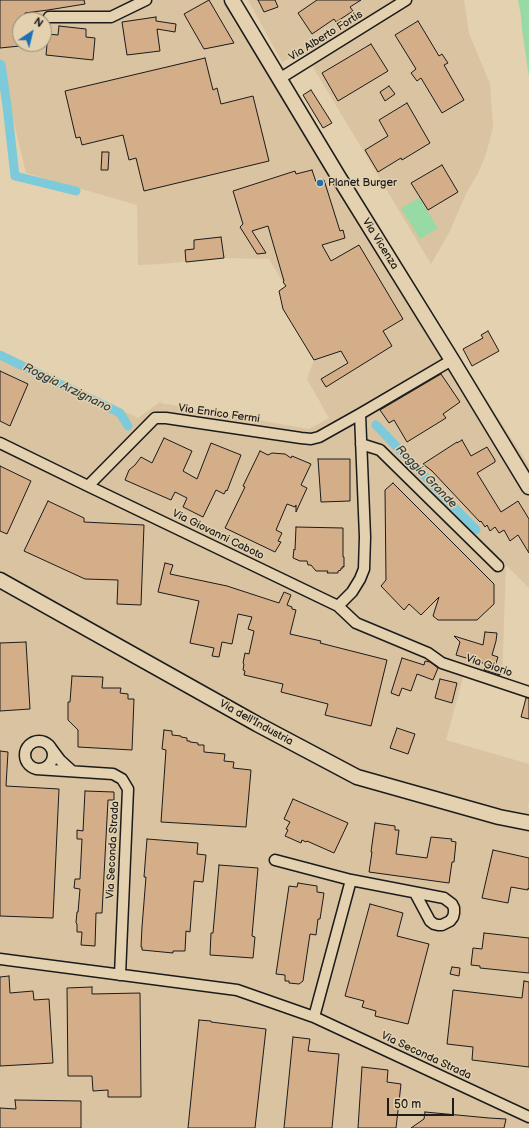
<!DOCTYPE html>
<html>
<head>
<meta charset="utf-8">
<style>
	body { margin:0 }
	#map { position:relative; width:529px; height:1128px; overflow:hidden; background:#e3d1af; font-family:"Balsamiq Sans",sans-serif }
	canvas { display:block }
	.north { position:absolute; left:12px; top:12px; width:40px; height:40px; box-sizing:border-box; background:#e3d1af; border:1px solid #938974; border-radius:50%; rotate:35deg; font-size:11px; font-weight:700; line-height:16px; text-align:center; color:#1c1c1c }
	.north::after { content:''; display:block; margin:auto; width:14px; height:18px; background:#1f6fb2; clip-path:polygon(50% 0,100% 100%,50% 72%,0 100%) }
	.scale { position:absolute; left:387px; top:1098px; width:67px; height:18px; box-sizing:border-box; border:2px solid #1c1c1c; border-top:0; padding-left:5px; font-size:12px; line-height:14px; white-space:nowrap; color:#1c1c1c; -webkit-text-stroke:3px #e3d1af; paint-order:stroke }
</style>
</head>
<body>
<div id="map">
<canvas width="529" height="1128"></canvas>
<div class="north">N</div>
<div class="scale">50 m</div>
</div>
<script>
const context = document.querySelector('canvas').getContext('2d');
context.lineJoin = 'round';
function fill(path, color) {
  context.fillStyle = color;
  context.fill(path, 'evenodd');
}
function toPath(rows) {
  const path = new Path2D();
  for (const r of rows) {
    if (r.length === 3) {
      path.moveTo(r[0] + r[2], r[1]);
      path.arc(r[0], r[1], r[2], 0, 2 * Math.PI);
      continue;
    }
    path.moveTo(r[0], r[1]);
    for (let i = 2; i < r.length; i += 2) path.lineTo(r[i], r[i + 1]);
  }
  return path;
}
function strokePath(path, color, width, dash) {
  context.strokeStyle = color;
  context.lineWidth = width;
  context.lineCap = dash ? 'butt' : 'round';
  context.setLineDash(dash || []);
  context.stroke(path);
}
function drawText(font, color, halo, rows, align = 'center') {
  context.font = font + ' "Balsamiq Sans",sans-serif';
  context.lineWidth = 3;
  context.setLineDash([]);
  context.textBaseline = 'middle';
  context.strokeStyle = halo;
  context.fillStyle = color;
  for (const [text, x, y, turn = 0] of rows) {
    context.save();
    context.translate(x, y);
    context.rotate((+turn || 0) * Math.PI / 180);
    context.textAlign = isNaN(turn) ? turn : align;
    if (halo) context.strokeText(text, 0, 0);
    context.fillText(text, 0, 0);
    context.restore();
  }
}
fill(toPath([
	[0,0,223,0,233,20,442,329,461,361,529,465,529,588,506,565,502,680,465,670,446,740,529,764,529,801,528,808,529,808,529,1128,0,1128,0,355,138,418,164,399,160,403,309,429,329,418,307,379,314,360,283,309,279,291,285,286,269,259,224,258,161,264,138,265,137,205,26,173,0,64],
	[20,20,44,20,44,44,20,44],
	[248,0,464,0,469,33,490,84,493,127,486,154,478,173,466,194,449,233,431,264,304,52,282,62]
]), '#dac3a0');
fill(toPath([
	[518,0,529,0,529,77,522,29,521,16],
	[419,198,438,228,420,239,401,208]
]), '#98daa5');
strokePath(toPath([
	[0,64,1,65,7,106,15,176,76,191],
	[0,355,120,413,128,426],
	[376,425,476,530]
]), '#7ccada', 9);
const building = toPath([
	[0,0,84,0,85,4,48,10,25,13,26,20,20,20,20,46,0,48,0,0],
	[209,0,234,43,204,49,184,14,209,0],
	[258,0,275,0,278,7,264,12,258,0],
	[317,0,361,0,350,7,353,11,336,22,334,19,312,34,298,13,317,0],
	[156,17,156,21,176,24,175,32,157,29,160,51,127,55,122,22,156,17],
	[418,21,439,56,442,54,448,63,444,65,464,100,442,113,421,78,417,81,411,73,416,69,395,35,418,21],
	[59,26,86,29,86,37,95,38,93,60,46,55,48,34,58,35,59,26],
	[371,44,388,71,338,101,322,73,371,44],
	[205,58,213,90,217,88,221,104,253,96,269,161,144,191,136,158,129,160,123,135,82,145,80,137,76,138,65,91,205,58],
	[389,86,395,94,385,101,380,92,389,86],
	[311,90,332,123,323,128,303,95,311,90],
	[407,103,430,143,402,160,401,158,378,172,365,150,388,136,379,120,407,103],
	[102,152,109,152,108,170,101,170,102,152],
	[442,165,458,192,428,210,411,183,442,165],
	[312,170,316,182,324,180,340,231,343,230,345,238,322,245,331,261,359,245,403,319,383,331,392,346,326,387,321,379,348,363,341,351,314,360,283,309,279,291,286,286,283,282,284,281,268,226,252,231,266,253,257,254,240,227,243,224,233,191,295,171,296,174,312,170],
	[221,237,224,258,186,262,185,250,194,249,194,240,221,237],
	[488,331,499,351,472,366,463,349,483,338,481,335,488,331],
	[0,371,28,384,10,426,0,421,0,371],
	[441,374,460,402,443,414,446,418,407,442,394,420,389,423,380,410,441,374],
	[164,438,192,451,183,471,197,479,211,443,241,455,227,491,226,490,224,494,216,490,203,517,183,507,187,498,175,492,171,500,125,480,129,470,135,465,141,457,152,463,164,438],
	[462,440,471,456,487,447,495,460,495,462,477,473,501,512,518,501,529,519,529,553,518,535,510,541,504,530,499,533,495,527,490,531,487,525,485,527,481,521,480,522,432,471,423,464,457,442,457,443,462,440],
	[260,451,268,455,272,453,285,454,291,458,292,456,311,464,301,485,307,488,296,512,296,505,295,507,287,504,276,530,282,533,278,541,281,542,275,552,225,528,245,487,243,486,260,451],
	[318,459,350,459,350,501,321,502,318,459],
	[0,466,31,481,7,534,0,531,0,466],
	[393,483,494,584,494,604,477,620,438,620,433,616,439,597,421,615,409,604,404,610,381,586,386,580,385,490,393,483],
	[48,501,84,518,84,522,144,525,141,605,117,604,118,580,85,579,24,551,48,501],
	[296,527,343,528,343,557,344,557,344,567,343,566,343,568,341,568,341,570,338,571,338,573,327,573,328,571,316,571,311,565,308,565,307,561,300,561,293,558,294,549,295,550,296,527],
	[165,563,173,565,170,574,227,586,279,603,284,592,291,595,287,605,292,607,292,609,296,610,290,634,321,641,320,643,387,660,371,726,325,715,328,704,281,692,283,684,244,675,245,671,243,670,244,664,243,663,245,653,249,654,254,631,248,629,252,617,238,614,232,644,222,642,219,657,212,656,214,648,190,643,199,601,158,592,165,563],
	[485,632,497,633,496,641,492,655,498,657,495,666,500,667,500,675,484,670,486,664,456,655,460,642,454,636,483,645,485,632],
	[26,642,30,709,0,711,0,643,26,642],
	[402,658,424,665,425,661,430,662,438,668,433,680,417,674,411,691,402,688,399,696,391,693,402,658],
	[72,676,103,677,102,688,121,688,120,693,128,694,128,699,134,699,132,750,78,747,78,730,68,720,68,702,70,702,72,676],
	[440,679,457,683,452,703,435,698,440,679],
	[526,698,529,698,529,719,521,717,526,698],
	[397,728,415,734,408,754,390,748,397,728],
	[164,730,172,731,172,735,181,736,181,737,187,738,187,741,190,741,190,742,198,743,198,745,204,745,204,752,225,754,224,761,234,762,233,768,251,770,246,827,161,822,166,750,162,749,164,730],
	[0,751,8,752,6,786,59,789,53,918,0,916,0,751],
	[85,791,114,792,114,800,108,800,102,913,96,913,95,946,81,945,82,932,77,932,77,924,76,923,77,912,78,912,80,889,74,888,75,879,80,879,82,839,77,839,77,830,83,831,85,791],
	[293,799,348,823,334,853,307,841,306,842,302,840,301,843,285,836,288,830,286,829,290,822,284,819,293,799],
	[375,823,395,826,395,830,399,830,396,854,427,858,431,837,452,839,451,841,456,842,454,862,452,862,449,883,369,872,372,852,371,852,375,823],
	[147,839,198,843,197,854,206,855,203,882,194,881,190,932,186,931,185,951,173,951,173,953,142,950,142,947,141,947,142,927,146,877,144,877,147,839],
	[493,850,529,858,529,889,528,888,528,890,511,887,508,903,482,898,493,850],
	[219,865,258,868,252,936,255,937,253,958,210,955,211,933,213,933,219,865],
	[298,883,317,886,317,892,324,893,320,919,318,919,316,935,310,934,303,981,299,984,289,983,289,981,285,981,285,975,276,974,289,886,297,887,298,883],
	[370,904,403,913,397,936,429,944,408,1024,375,1016,376,1011,362,1007,364,1001,345,996,370,904],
	[484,933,529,938,529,973,480,968,480,966,471,965,473,948,482,949,484,933],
	[452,967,460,968,459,976,450,974,452,967],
	[9,976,10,993,33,991,34,1000,49,999,53,1063,0,1066,0,977,9,976],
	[524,981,529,982,529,1067,472,1060,473,1047,447,1044,453,990,522,998,524,981],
	[92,987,92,994,140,993,141,1097,108,1097,108,1090,93,1091,92,1076,68,1076,67,988,92,987],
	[199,1020,211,1021,211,1022,266,1029,255,1128,188,1128,199,1020],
	[293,1037,310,1039,308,1051,339,1054,332,1128,284,1128,293,1037],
	[362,1067,388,1070,387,1082,401,1084,396,1128,358,1128,362,1067],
	[15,1100,81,1101,81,1128,0,1128,0,1108,16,1109,15,1100],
	[425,1112,489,1118,506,1119,504,1128,411,1128,424,1119,425,1112]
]);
fill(building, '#d3ae88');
strokePath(building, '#1c1c1c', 1);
const street = toPath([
	[49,17,111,17,146,0],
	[279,79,406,0],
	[0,443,88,486,155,418,166,418,301,438,311,439,319,437,360,414,452,360],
	[361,444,380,450,498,566],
	[88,486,338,606,356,623,428,653,442,663,529,692],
	[338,606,352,592,360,579,364,569,365,537,360,414],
	[39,755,14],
	[51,748,60,760,72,771],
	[36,769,113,774,122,779,128,789,120,975],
	[275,860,351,880],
	[0,959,237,990,314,1017,529,1117],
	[314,1017,351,880,444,898,452,904,454,908,454,913,453,917,450,921,442,925,438,925,434,924,430,921,415,893]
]);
const secondary = toPath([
	[232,0,338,176,452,360,529,487],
	[0,580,257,724,357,777,499,817,529,823]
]);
strokePath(street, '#1c1c1c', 13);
strokePath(secondary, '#1c1c1c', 17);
strokePath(street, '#e3d1af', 10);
strokePath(secondary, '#e3d1af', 14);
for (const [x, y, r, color] of [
	[320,183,4,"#1f6fb2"]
]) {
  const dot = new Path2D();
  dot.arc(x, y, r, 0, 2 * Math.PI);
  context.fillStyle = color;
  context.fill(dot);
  strokePath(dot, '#e3d1af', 1.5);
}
drawText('11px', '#1c1c1c', '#e3d1af', [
	["Via Alberto Fortis",326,36,-32],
	["Via Vicenza",380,244,58],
	["Via Enrico Fermi",219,414,8],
	["Via Giovanni Caboto",218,535,26],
	["Via Giorio",489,666,19],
	["Via dell'Industria",256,723,29],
	["Via Seconda Strada",113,850,-87],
	["Via Seconda Strada",426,1056,25]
]);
drawText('11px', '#1c1c1c', '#e3d1af', [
	["Planet Burger",328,183]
], 'left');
drawText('italic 12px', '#2f3f42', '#e3d1af', [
	["Roggia Arzignano",67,388,26],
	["Roggia Grande",426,477,46]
]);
</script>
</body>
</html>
